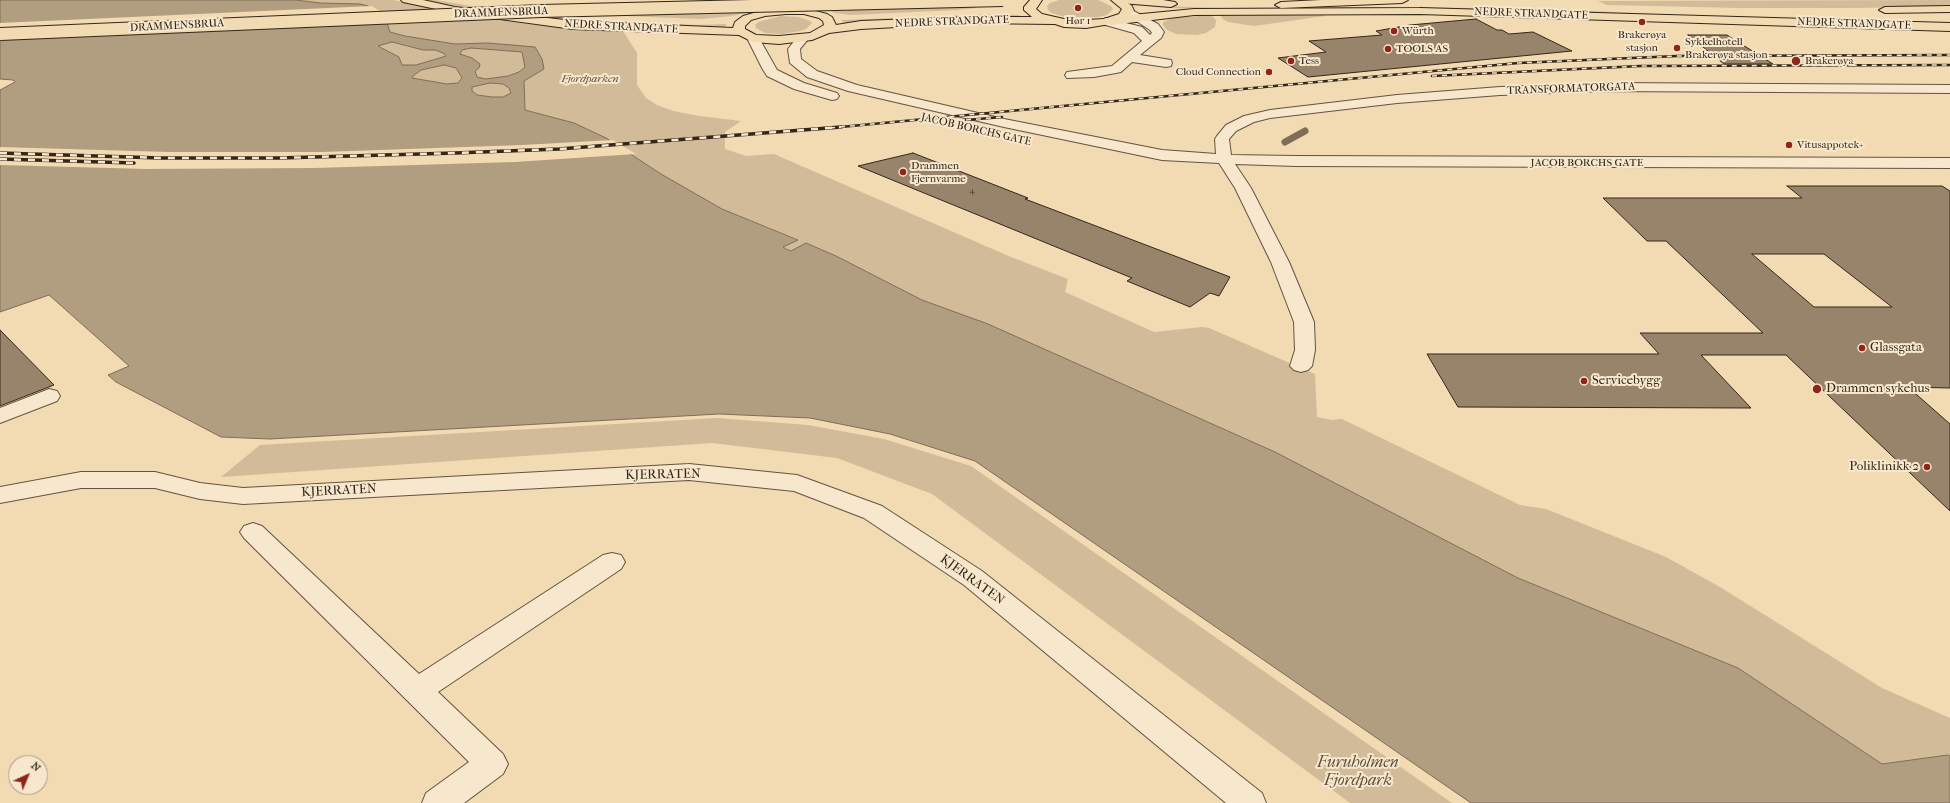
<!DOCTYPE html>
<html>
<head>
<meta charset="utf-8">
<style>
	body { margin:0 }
	#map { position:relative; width:1950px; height:803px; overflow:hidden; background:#f2dab2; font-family:"IM FELL French Canon",serif }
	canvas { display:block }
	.north { position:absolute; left:8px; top:755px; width:40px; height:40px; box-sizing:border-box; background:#f7e7cd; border:1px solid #a99a86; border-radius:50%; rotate:44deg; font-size:11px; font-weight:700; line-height:16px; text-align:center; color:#34261b }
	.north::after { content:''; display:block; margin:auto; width:14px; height:18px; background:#8f2418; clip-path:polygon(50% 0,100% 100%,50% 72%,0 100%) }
</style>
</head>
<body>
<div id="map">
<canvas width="1950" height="803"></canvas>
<div class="north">N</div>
</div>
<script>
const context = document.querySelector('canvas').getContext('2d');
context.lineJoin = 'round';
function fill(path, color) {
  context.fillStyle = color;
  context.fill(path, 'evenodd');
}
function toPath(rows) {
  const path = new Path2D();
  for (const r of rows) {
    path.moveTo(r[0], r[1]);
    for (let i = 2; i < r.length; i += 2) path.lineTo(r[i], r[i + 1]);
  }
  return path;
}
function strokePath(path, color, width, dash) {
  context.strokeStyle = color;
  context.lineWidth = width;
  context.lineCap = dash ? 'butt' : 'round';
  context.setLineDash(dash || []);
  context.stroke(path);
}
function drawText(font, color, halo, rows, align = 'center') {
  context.font = font + ' "IM FELL French Canon",serif';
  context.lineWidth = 4;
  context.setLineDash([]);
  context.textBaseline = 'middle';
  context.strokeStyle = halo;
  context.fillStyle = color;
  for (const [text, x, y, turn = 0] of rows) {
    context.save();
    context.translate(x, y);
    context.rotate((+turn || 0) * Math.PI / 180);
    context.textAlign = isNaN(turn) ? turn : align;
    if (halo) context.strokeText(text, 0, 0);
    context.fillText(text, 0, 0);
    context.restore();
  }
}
fill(toPath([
	[296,0,393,0,482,18,536,25,623,31,637,53,637,85,646,98,657,105,673,111,699,116,741,121,725,132,725,149,746,156,774,154,1011,257,1068,279,1065,292,1154,332,1202,327,1209,328,1315,374,1317,417,1332,420,1342,419,1520,505,1546,509,1666,557,1720,587,1882,688,1950,718,1950,756,1882,764,1738,668,1518,578,1275,452,988,324,922,300,836,256,806,243,791,251,783,247,797,239,722,209,661,174,606,138,574,123,525,110,524,81,544,69,535,47,488,43,455,44,405,36,390,32,385,17,360,4,320,3],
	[425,0,436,0,489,9,577,19,694,25,726,24,725,28,683,27,556,20,482,11],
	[1059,0,1098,0,1111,6,1113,9,1107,15,1099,17,1068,18,1052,13,1048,10,1047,6,1050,3],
	[1950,0,1950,6,1859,8,1741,8,1607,5,1598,1],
	[976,5,976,8,958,10,851,15,834,13,827,8],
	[1140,5,1218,8,1394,7,1550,9,1698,16,1408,8,1195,9,1155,7],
	[751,12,732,16,703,19,596,15],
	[992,14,1019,15,1022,17,979,17,844,24,842,20],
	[1322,14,1325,16,1254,26,1228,22,1223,19,1220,15],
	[1211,15,1216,20,1215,27,1206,33,1197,35,1176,34,1167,30,1163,25,1163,22,1173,18],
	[781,16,799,17,810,21,812,23,806,29,800,31,782,34,765,33,756,28,755,25,758,22],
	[392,42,423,50,435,50,444,53,446,56,416,65,402,65,399,57,378,45],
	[471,48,522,52,525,67,519,72,508,76,486,79,477,77,475,71,480,64,472,58,460,54,462,50],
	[444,65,456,68,462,78,458,83,447,84,412,78,413,76,421,70],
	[490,83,504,84,509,88,511,93,503,97,492,97,477,95,472,91,472,87],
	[717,418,808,425,884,439,971,466,1452,803,1350,803,932,494,837,458,712,443,221,477,260,445]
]), '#d2bb98');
const water = toPath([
	[0,0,296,0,320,3,360,4,368,6,385,17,390,32,405,36,455,44,488,43,535,47,542,59,544,69,524,81,525,110,574,123,606,138,661,174,722,209,798,240,783,247,786,249,791,251,806,243,836,256,922,300,988,324,1275,452,1518,578,1738,668,1882,764,1948,755,1950,756,1950,803,1471,803,975,461,890,434,810,418,719,414,270,439,221,437,116,382,108,375,129,366,49,295,0,312,0,90,15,82,13,80,0,79,0,0],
	[392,42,423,50,435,50,443,53,446,56,416,65,402,65,399,57,378,46,392,42],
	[471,48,522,52,525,67,519,72,508,76,486,79,477,77,475,71,479,68,480,64,472,58,460,54,462,50,471,48],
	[444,65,456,68,462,78,458,83,447,84,412,78,413,76,421,70,444,65],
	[490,83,503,84,509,88,511,93,503,97,492,97,477,95,472,91,472,87,490,83]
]);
fill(water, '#b19d7f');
strokePath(water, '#7f6d57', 1);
fill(toPath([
	[372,6,386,15,0,39,0,23],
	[613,140,636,154,515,162,314,168,146,169,0,165,0,147,169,152,322,152,522,145]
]), '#f2dab2');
strokePath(toPath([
	[1285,142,1305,131]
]), '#7f6d57', 7);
const building = toPath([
	[1476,19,1497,30,1502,30,1509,34,1533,32,1572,51,1308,77,1278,58,1326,52,1309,41,1382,35,1376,31,1410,25,1476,19],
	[1688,35,1727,35,1773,64,1724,64,1688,35],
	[913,153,1028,198,1025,199,1230,277,1219,296,1210,293,1190,307,1127,281,1132,278,858,166,913,153],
	[1787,186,1942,186,1950,191,1950,388,1908,387,1950,424,1950,511,1786,355,1701,355,1751,408,1458,407,1427,354,1659,354,1640,333,1763,333,1666,241,1647,241,1603,198,1802,198,1787,186],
	[1752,254,1824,254,1892,307,1814,307,1752,254],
	[0,330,54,385,0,406,0,330]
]);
fill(building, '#97846a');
strokePath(building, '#34261b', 1);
const minor = toPath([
	[1128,8,1158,24,1164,32,1161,38,1140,55,1171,60,1172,63,1171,66,1166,67,1132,62,1121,72,1116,73,1094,77,1067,78,1065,75,1067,72,1112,66,1142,41,1134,33,1102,24,1100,22,1102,20,1106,18,1142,27,1150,35,1152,33,1150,30,1124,13,1122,11,1128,8],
	[753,34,759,38,777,70,804,83,837,93,839,96,837,99,832,100,794,89,767,76,762,68,747,38,753,34],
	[803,34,809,38,800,49,801,59,817,71,857,85,1004,119,1162,150,1216,154,1215,139,1217,136,1226,125,1244,116,1270,110,1397,95,1500,87,1606,83,1950,85,1950,93,1606,91,1500,95,1397,103,1270,118,1254,122,1236,131,1229,139,1231,155,1296,156,1950,158,1950,168,1296,166,1235,164,1251,188,1289,262,1314,322,1315,350,1312,366,1308,370,1301,372,1294,370,1290,366,1295,350,1294,322,1271,262,1235,188,1219,163,1162,160,1004,127,848,91,807,77,790,63,788,49,799,35,803,34],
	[49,389,57,391,60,396,57,401,0,423,0,408,49,389],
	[689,464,797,475,882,506,982,571,1262,793,1266,803,1226,803,964,585,864,518,794,491,689,480,243,504,200,499,155,488,81,488,0,503,0,487,81,472,155,472,200,483,243,488,689,464],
	[253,523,262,526,419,674,603,555,612,553,621,555,625,562,621,569,438,692,503,754,508,764,503,774,464,803,422,803,426,793,469,762,244,538,240,532,244,526,253,523]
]);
const major = toPath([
	[1115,0,1163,0,1175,2,1177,4,1171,7,1121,3,1115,0],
	[1950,6,1950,12,1885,13,1879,10,1885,7,1950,6],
	[1420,8,1950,23,1950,31,1420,14,1194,15,1111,25,1105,21,1111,17,1194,9,1420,8]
]);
const highway = toPath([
	[401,0,423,0,455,7,573,21,733,28,735,22,743,16,764,10,786,8,804,8,827,14,832,17,836,25,861,21,968,17,1032,17,1024,10,1024,7,1030,0,1042,0,1036,9,1042,14,1064,19,1086,20,1104,19,1119,14,1122,9,1111,0,1124,0,1132,6,1134,11,1127,18,1110,24,1086,28,1064,27,1055,24,968,23,861,29,829,33,812,40,779,44,753,42,739,35,573,29,455,13,403,2,401,0],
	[786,14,804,14,819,18,823,21,824,25,810,33,779,36,756,35,745,29,745,26,751,20,765,16,786,14],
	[1321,0,1408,0,1402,3,1281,8,1275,5,1281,2,1321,0]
]);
strokePath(minor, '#645341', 2);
strokePath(major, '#34261b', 2);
strokePath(highway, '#34261b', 2);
fill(minor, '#f7e7cd');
fill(major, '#f2dab2');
fill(highway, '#f2dab2');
const railFar1 = toPath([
	[1432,76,1640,66,1950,65],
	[966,120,1002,117],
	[830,128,1518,63,1677,56,1950,55]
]);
const rail = toPath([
	[0,153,161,158,279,158,455,153,559,149,841,127],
	[0,159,134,163]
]);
strokePath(railFar1, '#34261b', 2.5);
strokePath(rail, '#34261b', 3.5);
strokePath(railFar1, '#f7e7cd', 1.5, [5]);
strokePath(rail, '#f7e7cd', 2.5, [7]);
const highwayBridge = toPath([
	[0,34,541,11,1003,0]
]);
strokePath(highwayBridge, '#34261b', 14, []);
strokePath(highwayBridge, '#f2dab2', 12);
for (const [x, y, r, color] of [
	[1078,8,4,"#8f2418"],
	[1642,22,4,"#8f2418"],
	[1394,31,4,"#8f2418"],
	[1677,48,4,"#8f2418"],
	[1388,49,4,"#8f2418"],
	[1291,61,4,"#8f2418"],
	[1796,61,5,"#8f2418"],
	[1269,72,4,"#8f2418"],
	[1789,145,4,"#8f2418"],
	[903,172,4,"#8f2418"],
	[1862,348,4,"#8f2418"],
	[1584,381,4,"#8f2418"],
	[1817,389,5,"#8f2418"],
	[1927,467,4,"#8f2418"]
]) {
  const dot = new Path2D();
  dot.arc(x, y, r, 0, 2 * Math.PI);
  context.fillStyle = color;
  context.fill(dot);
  strokePath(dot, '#f7e7cd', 1.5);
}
drawText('9px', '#4d3e2f', null, [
	["4",972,191]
]);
drawText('11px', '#34261b', '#f7e7cd', [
	["DRAMMENSBRUA",501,13,-2],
	["NEDRE STRANDGATE",1531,14,2],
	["NEDRE STRANDGATE",952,22,-2],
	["NEDRE STRANDGATE",1854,24,2],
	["DRAMMENSBRUA",177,26,-3],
	["NEDRE STRANDGATE",621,27,3],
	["TRANSFORMATORGATA",1571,89,-2],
	["JACOB BORCHS GATE",976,130,13],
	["JACOB BORCHS GATE",1587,163]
]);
drawText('11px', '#34261b', '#f7e7cd', [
	["Hør 1",1078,21,"center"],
	["Würth",1402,31],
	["Brakerøya",1642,35,"center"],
	["stasjon",1642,48,"center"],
	["Sykkelhotell",1685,42],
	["Brakerøya stasjon",1685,55],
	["TOOLS AS",1396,49],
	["Tess",1299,61],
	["Brakerøya",1805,61],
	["Cloud Connection",1261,72,"right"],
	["Vitusappotek+",1797,145],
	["Drammen",911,166],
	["Fjernvarme",911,179]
], 'left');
drawText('italic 11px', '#5c4b3a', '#f7e7cd', [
	["Fjordparken",590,79]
]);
drawText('13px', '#34261b', '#f7e7cd', [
	["Glassgata",1870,348],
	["Servicebygg",1592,381],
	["Drammen sykehus",1826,389],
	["Poliklinikk 2",1919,467,"right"]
], 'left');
drawText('13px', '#34261b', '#f7e7cd', [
	["KJERRATEN",663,475,-1],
	["KJERRATEN",339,491,-3],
	["KJERRATEN",972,580,36]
]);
drawText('italic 16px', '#5c4b3a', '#f7e7cd', [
	["Furuholmen",1358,763],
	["Fjordpark",1358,781]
]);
</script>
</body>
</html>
